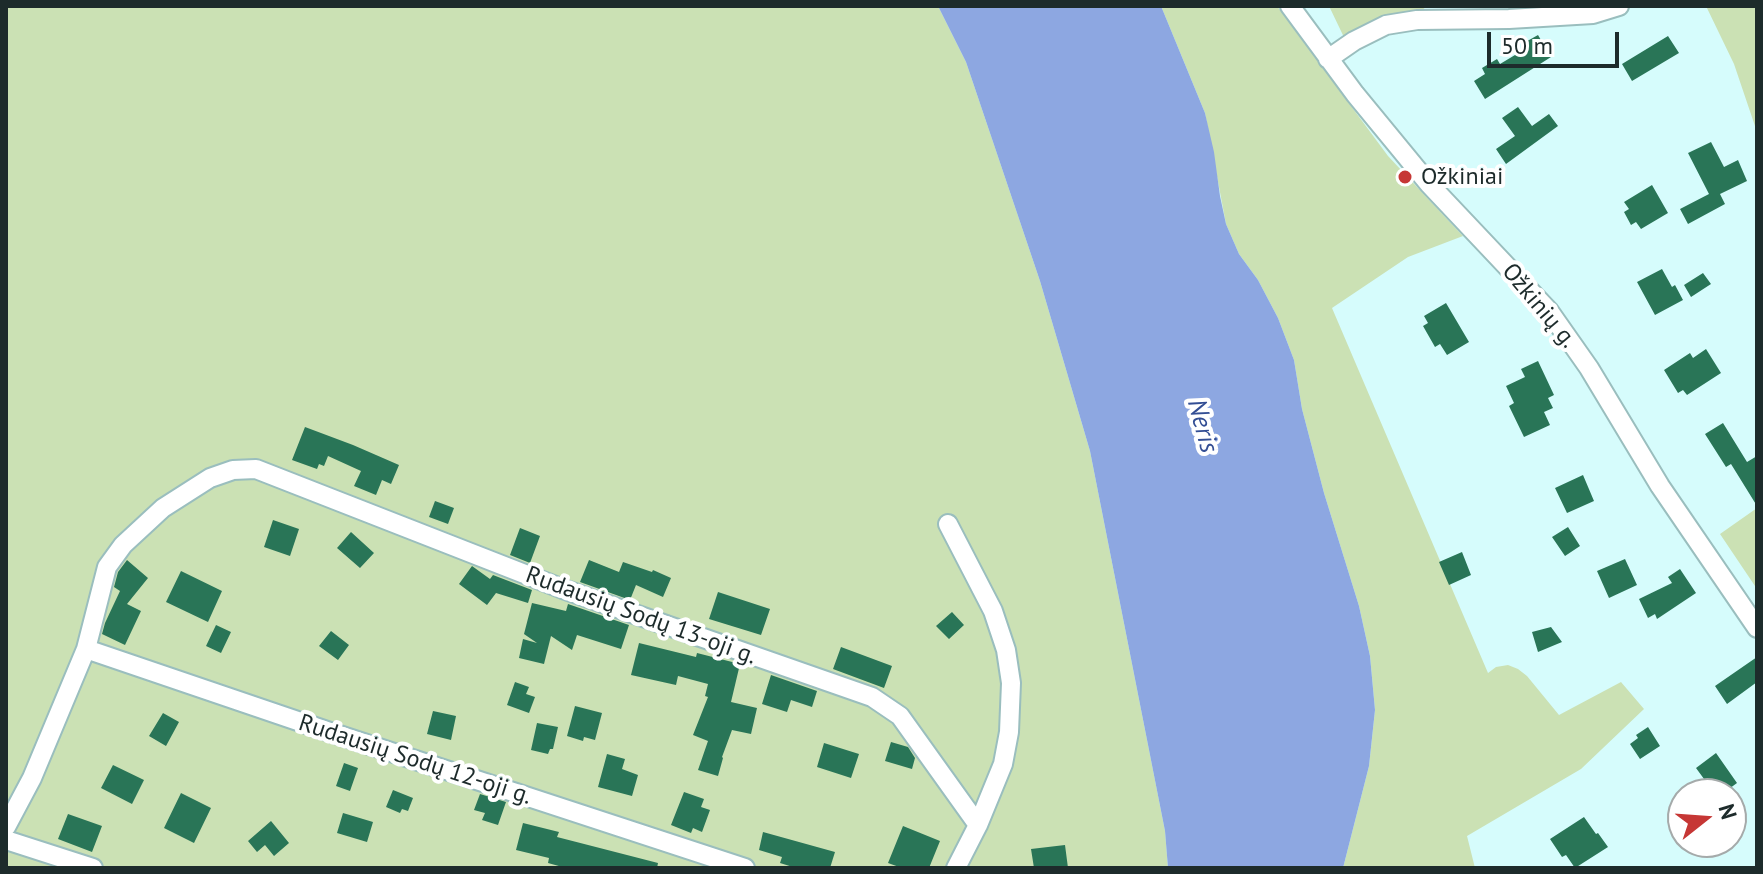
<!DOCTYPE html>
<html>
<head>
<meta charset="utf-8">
<style>
	body { margin:0 }
	#map { position:relative; width:1763px; height:874px; overflow:hidden; background:#d6fcfc; font-family:"PT Sans",sans-serif }
	canvas { display:block }
	.frame { position:absolute; inset:0; border:8px solid #1d2b2b; pointer-events:none }
	.north { position:absolute; left:1667px; top:778px; width:80px; height:80px; box-sizing:border-box; background:#fff; border:2px solid #a5aaaa; border-radius:50%; rotate:73deg; font-size:22px; font-weight:700; line-height:32px; text-align:center; color:#1d2b2b }
	.north::after { content:''; display:block; margin:auto; width:28px; height:36px; background:#c63735; clip-path:polygon(50% 0,100% 100%,50% 72%,0 100%) }
	.scale { position:absolute; left:1487px; top:32px; width:132px; height:36px; box-sizing:border-box; border:4px solid #1d2b2b; border-top:0; padding-left:10px; font-size:24px; line-height:28px; white-space:nowrap; color:#1d2b2b; -webkit-text-stroke:6px #fff; paint-order:stroke }
</style>
</head>
<body>
<div id="map">
<canvas width="1763" height="874"></canvas>
<div class="frame"></div>
<div class="north">N</div>
<div class="scale">50 m</div>
</div>
<script>
const context = document.querySelector('canvas').getContext('2d');
context.lineJoin = 'round';
function fill(path, color) {
  context.fillStyle = color;
  context.fill(path, 'evenodd');
}
function toPath(rows) {
  const path = new Path2D();
  for (const r of rows) {
    path.moveTo(r[0], r[1]);
    for (let i = 2; i < r.length; i += 2) path.lineTo(r[i], r[i + 1]);
  }
  return path;
}
function strokePath(path, color, width, dash) {
  context.strokeStyle = color;
  context.lineWidth = width;
  context.lineCap = dash ? 'butt' : 'round';
  context.setLineDash(dash || []);
  context.stroke(path);
}
function drawText(font, color, halo, rows, align = 'center') {
  context.font = font + ' "PT Sans",sans-serif';
  context.lineWidth = 8;
  context.setLineDash([]);
  context.textBaseline = 'middle';
  context.strokeStyle = halo;
  context.fillStyle = color;
  for (const [text, x, y, turn = 0] of rows) {
    context.save();
    context.translate(x, y);
    context.rotate((+turn || 0) * Math.PI / 180);
    context.textAlign = isNaN(turn) ? turn : align;
    if (halo) context.strokeText(text, 0, 0);
    context.fillText(text, 0, 0);
    context.restore();
  }
}
fill(toPath([
	[6,6,938,6,966,62,1040,281,1090,451,1165,831,1168,868,6,868],
	[1161,6,1277,6,1388,156,1463,236,1408,257,1332,308,1488,673,1496,667,1508,665,1518,669,1527,676,1559,715,1621,682,1644,709,1581,769,1467,836,1475,868,1343,868,1369,766,1375,710,1370,656,1359,606,1324,493,1302,409,1294,360,1278,318,1258,280,1239,254,1226,224,1205,113],
	[1329,6,1428,6,1352,54],
	[1706,6,1757,6,1757,132,1734,64],
	[1757,508,1757,589,1720,534]
]), '#cbe1b4');
fill(toPath([
	[938,6,1161,6,1205,113,1214,152,1220,196,1226,224,1239,254,1258,280,1278,318,1294,360,1302,409,1324,493,1359,606,1370,656,1375,710,1369,766,1343,868,1168,868,1165,831,1090,451,1040,281,966,62]
]), '#8da7e1');
fill(toPath([
	[1538,35,1551,57,1485,99,1474,81,1485,74,1482,68,1497,59,1500,64,1525,49,1522,44],
	[1668,36,1679,53,1632,81,1622,64],
	[1518,107,1532,126,1549,114,1558,126,1506,164,1496,149,1515,136,1502,118],
	[1711,142,1724,167,1738,160,1747,181,1720,194,1725,204,1688,224,1680,209,1709,194,1688,153],
	[1652,185,1668,213,1641,229,1636,222,1631,225,1624,212,1629,209,1624,202],
	[1662,269,1672,287,1675,285,1683,300,1655,315,1637,282],
	[1703,273,1711,284,1691,297,1684,285],
	[1446,303,1469,342,1447,355,1440,344,1435,347,1423,326,1428,323,1424,316],
	[1706,349,1721,373,1687,395,1683,390,1678,393,1664,370,1690,353,1693,358],
	[1538,361,1554,395,1548,398,1553,408,1544,412,1550,425,1524,437,1509,406,1514,403,1506,386,1525,377,1521,369],
	[1723,423,1747,462,1757,456,1757,506,1731,464,1726,467,1705,434],
	[305,427,353,445,399,465,391,484,382,480,376,495,354,486,361,471,328,456,324,466,319,464,317,469,292,460],
	[1583,475,1594,501,1567,513,1555,488],
	[435,501,454,508,448,524,429,517],
	[273,520,299,529,290,556,264,547],
	[1568,527,1580,546,1565,556,1552,537],
	[520,528,540,536,530,563,510,555],
	[351,532,374,553,360,568,337,548],
	[1462,552,1471,575,1449,585,1439,562],
	[1625,559,1637,585,1609,598,1597,571],
	[127,560,148,578,127,604,141,611,125,645,102,634,105,623,120,591,114,587,118,572],
	[589,560,619,572,623,562,652,572,653,570,671,578,663,597,636,585,630,600,580,582],
	[472,566,490,579,493,575,532,590,528,603,496,593,487,605,459,584],
	[1680,569,1696,593,1657,619,1655,614,1648,618,1639,599,1672,583,1668,577],
	[181,571,222,591,208,622,166,602],
	[718,592,770,609,761,635,709,619],
	[532,603,566,611,568,604,629,625,621,649,577,635,572,650,551,636,544,664,519,658,523,639,537,643,524,634],
	[952,612,964,625,949,639,936,626],
	[216,625,231,632,221,653,206,646],
	[1551,627,1562,642,1538,652,1532,632],
	[331,631,349,645,338,660,319,646],
	[639,643,696,657,697,653,740,664,731,702,757,708,751,734,732,730,722,757,723,758,718,776,698,770,708,741,693,735,708,697,705,696,708,684,678,676,676,685,631,675],
	[841,647,892,666,884,688,833,669],
	[1757,657,1757,682,1727,704,1715,686],
	[771,675,817,691,812,707,791,700,787,712,762,704],
	[515,682,529,687,526,694,535,697,529,713,507,705],
	[575,706,602,713,595,740,584,737,583,741,567,736],
	[433,711,456,716,451,740,427,734],
	[163,713,179,722,166,746,149,736],
	[537,723,558,727,553,749,550,749,548,754,531,750],
	[1648,727,1660,746,1640,759,1630,744,1638,738,1636,735],
	[891,742,908,747,915,758,912,769,885,761],
	[824,743,859,754,851,778,817,767],
	[1716,753,1737,783,1722,794,1715,794,1696,768],
	[607,754,625,759,622,769,638,775,632,796,598,787],
	[344,763,358,768,350,791,336,786],
	[113,765,144,780,132,804,101,788],
	[393,790,413,798,408,811,402,809,400,813,386,807],
	[684,792,704,799,701,807,710,810,702,832,693,828,691,833,671,825],
	[181,793,211,808,194,843,164,828],
	[480,794,506,802,498,825,482,820,485,813,474,810],
	[343,813,373,822,367,842,337,833],
	[68,814,102,826,92,852,58,839],
	[1584,817,1596,834,1598,833,1608,847,1575,868,1566,855,1562,857,1550,839],
	[271,821,289,843,274,856,265,845,257,852,248,841],
	[523,823,559,832,557,837,658,863,657,868,566,868,548,863,549,858,516,850],
	[903,826,940,841,929,868,902,868,888,863],
	[763,832,835,852,830,868,796,868,780,863,782,857,759,850],
	[1065,845,1068,868,1034,868,1031,849]
]), '#297557');
const street = toPath([
	[1290,6,1355,94,1429,184,1549,311,1589,368,1660,486,1757,628],
	[1328,59,1354,41,1386,25,1417,20,1509,19,1593,14,1619,6],
	[948,524,993,611,1006,650,1011,683,1009,732,1003,764,978,825,956,868],
	[86,649,330,732,745,868],
	[6,827,32,778,86,649,107,567,123,545,163,508,210,478,233,470,256,469,563,589,872,697,900,716,978,825],
	[6,840,93,868]
]);
strokePath(street, '#9abebe', 22);
strokePath(street, '#fff', 18);
for (const [x, y, r, color] of [
	[1405,177,8,"#c63735"]
]) {
  const dot = new Path2D();
  dot.arc(x, y, r, 0, 2 * Math.PI);
  context.fillStyle = color;
  context.fill(dot);
  strokePath(dot, '#fff', 3);
}
drawText('24px', '#1d2b2b', '#fff', [
	["Ožkiniai",1421,177]
], 'left');
drawText('24px', '#1d2b2b', '#fff', [
	["Ožkinių g.",1539,306,50],
	["Rudausių Sodų 13-oji g.",641,616,20],
	["Rudausių Sodų 12-oji g.",415,760,18]
]);
drawText('italic 26px', '#334e94', '#fff', [
	["Neris",1202,426,75]
]);
</script>
</body>
</html>
